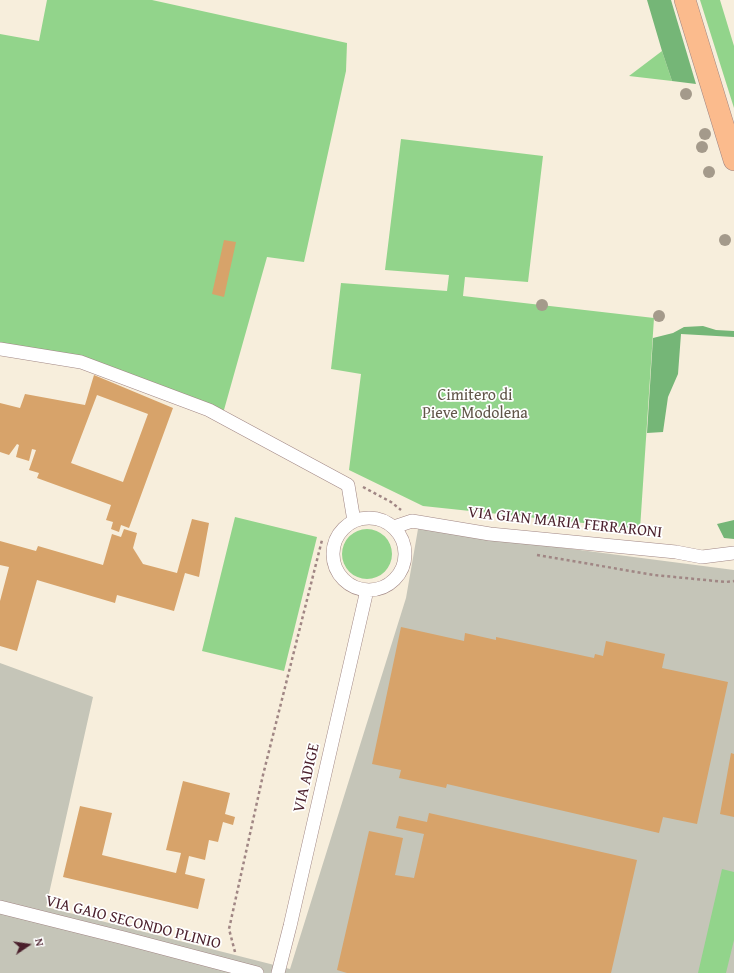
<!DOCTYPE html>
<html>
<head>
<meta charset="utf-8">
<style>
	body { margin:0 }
	#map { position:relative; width:734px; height:973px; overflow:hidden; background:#f7eedc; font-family:"Gentium Book Plus",serif }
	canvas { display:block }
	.north { position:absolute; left:8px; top:925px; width:40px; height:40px; -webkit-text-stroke:3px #fff; paint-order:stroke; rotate:77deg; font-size:11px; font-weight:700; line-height:16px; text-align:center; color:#4a1f2b }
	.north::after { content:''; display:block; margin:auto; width:14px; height:18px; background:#4a1f2b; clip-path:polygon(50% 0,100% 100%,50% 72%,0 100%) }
</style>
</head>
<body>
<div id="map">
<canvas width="734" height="973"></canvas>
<div class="north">N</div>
</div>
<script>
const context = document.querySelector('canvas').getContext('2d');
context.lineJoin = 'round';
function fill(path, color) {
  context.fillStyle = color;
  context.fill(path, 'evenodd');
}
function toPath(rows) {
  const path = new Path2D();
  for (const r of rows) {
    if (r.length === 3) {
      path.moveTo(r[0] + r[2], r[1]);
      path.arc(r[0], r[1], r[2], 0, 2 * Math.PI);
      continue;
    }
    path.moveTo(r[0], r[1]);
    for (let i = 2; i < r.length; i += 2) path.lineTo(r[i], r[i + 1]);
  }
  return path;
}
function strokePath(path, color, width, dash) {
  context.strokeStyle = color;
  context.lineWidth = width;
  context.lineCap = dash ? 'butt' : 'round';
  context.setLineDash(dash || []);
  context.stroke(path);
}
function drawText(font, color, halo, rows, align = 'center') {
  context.font = font + ' "Gentium Book Plus",serif';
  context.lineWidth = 3.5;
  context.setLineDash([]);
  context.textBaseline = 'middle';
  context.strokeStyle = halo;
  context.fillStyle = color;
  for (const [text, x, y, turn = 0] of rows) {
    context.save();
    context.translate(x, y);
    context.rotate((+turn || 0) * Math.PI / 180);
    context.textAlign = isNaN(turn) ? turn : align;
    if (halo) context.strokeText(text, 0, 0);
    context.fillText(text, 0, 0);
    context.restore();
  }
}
fill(toPath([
	[418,529,734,570,734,973,0,973,0,663,93,697,46,907,290,969,406,598]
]), '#c5c5b8');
fill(toPath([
	[47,0,152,0,347,43,346,71,304,262,267,257,222,417,81,362,0,349,0,34,39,41],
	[700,0,720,0,734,46,734,108],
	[662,51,672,81,629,76],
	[401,139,543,156,528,282,465,277,463,296,654,318,640,529,423,506,349,470,361,374,331,369,341,283,447,291,449,275,385,270],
	[235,517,317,537,284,671,202,651],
	[367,554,25],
	[722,869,734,872,734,940,726,973,698,973]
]), '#92d48b');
fill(toPath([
	[647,0,671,0,696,84,672,81,662,51],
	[703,326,716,330,734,331,734,337,681,334,678,374,668,397,663,432,647,433,653,338,673,333,684,327],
	[734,520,734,539,724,538,717,524]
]), '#75b677');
fill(toPath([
	[224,240,236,242,224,297,212,294],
	[94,375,173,408,129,528,121,525,119,532,111,529,113,522,106,520,111,505,37,478,39,473,29,470,36,450,32,449,29,461,16,457,19,445,17,444,9,455,0,452,0,403,20,408,25,394,85,405],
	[97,395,148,414,123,482,71,463],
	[192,519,209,523,199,577,185,573,174,611,117,595,115,603,37,580,17,651,0,646,0,601,9,567,0,565,0,541,36,551,38,546,103,565,112,534,121,537,124,529,137,533,133,548,143,564,177,573],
	[401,627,464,641,465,633,496,640,496,637,594,658,595,654,603,656,606,641,665,654,662,668,728,682,697,824,663,817,659,833,447,784,446,788,399,778,401,770,372,764],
	[731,753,734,754,734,817,720,814],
	[183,781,230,793,225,814,235,817,233,825,223,822,218,842,209,840,205,860,189,856,185,874,205,879,198,909,63,877,80,806,112,813,102,855,176,873,181,853,166,850],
	[429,813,637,860,611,973,347,973,337,970,369,831,403,838,395,875,414,878,424,834,396,828,399,816,427,822]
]), '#d7a36a');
const street = toPath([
	[0,349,81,362,209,410,348,485,354,521],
	[369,554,36],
	[394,527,412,521,490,534,676,552,702,557,734,553],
	[0,907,124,938,257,973],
	[278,973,290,926,367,590]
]);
const primary = toPath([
	[685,0,734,160]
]);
strokePath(street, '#a08684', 14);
strokePath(primary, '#a08684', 22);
strokePath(toPath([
	[363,487,391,502,401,510],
	[537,555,654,575,726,582,734,581],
	[235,952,229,929,263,775,322,540]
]), '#a08684', 2.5, [3, 3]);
strokePath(street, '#fff', 13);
strokePath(primary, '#fbbb8d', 21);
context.fillStyle = '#a49a8b';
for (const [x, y] of [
	[686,94],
	[705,134],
	[702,147],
	[709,172],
	[725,240],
	[542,305],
	[659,316]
]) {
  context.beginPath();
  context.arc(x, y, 6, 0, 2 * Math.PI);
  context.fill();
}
drawText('16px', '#605548', '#fff', [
	["Cimitero di",475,396],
	["Pieve Modolena",475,414]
]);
drawText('16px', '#4a1f2b', '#fff', [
	["VIA GIAN MARIA FERRARONI",565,523,6],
	["VIA ADIGE",307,778,-77],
	["VIA GAIO SECONDO PLINIO",133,923,14]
]);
</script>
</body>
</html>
